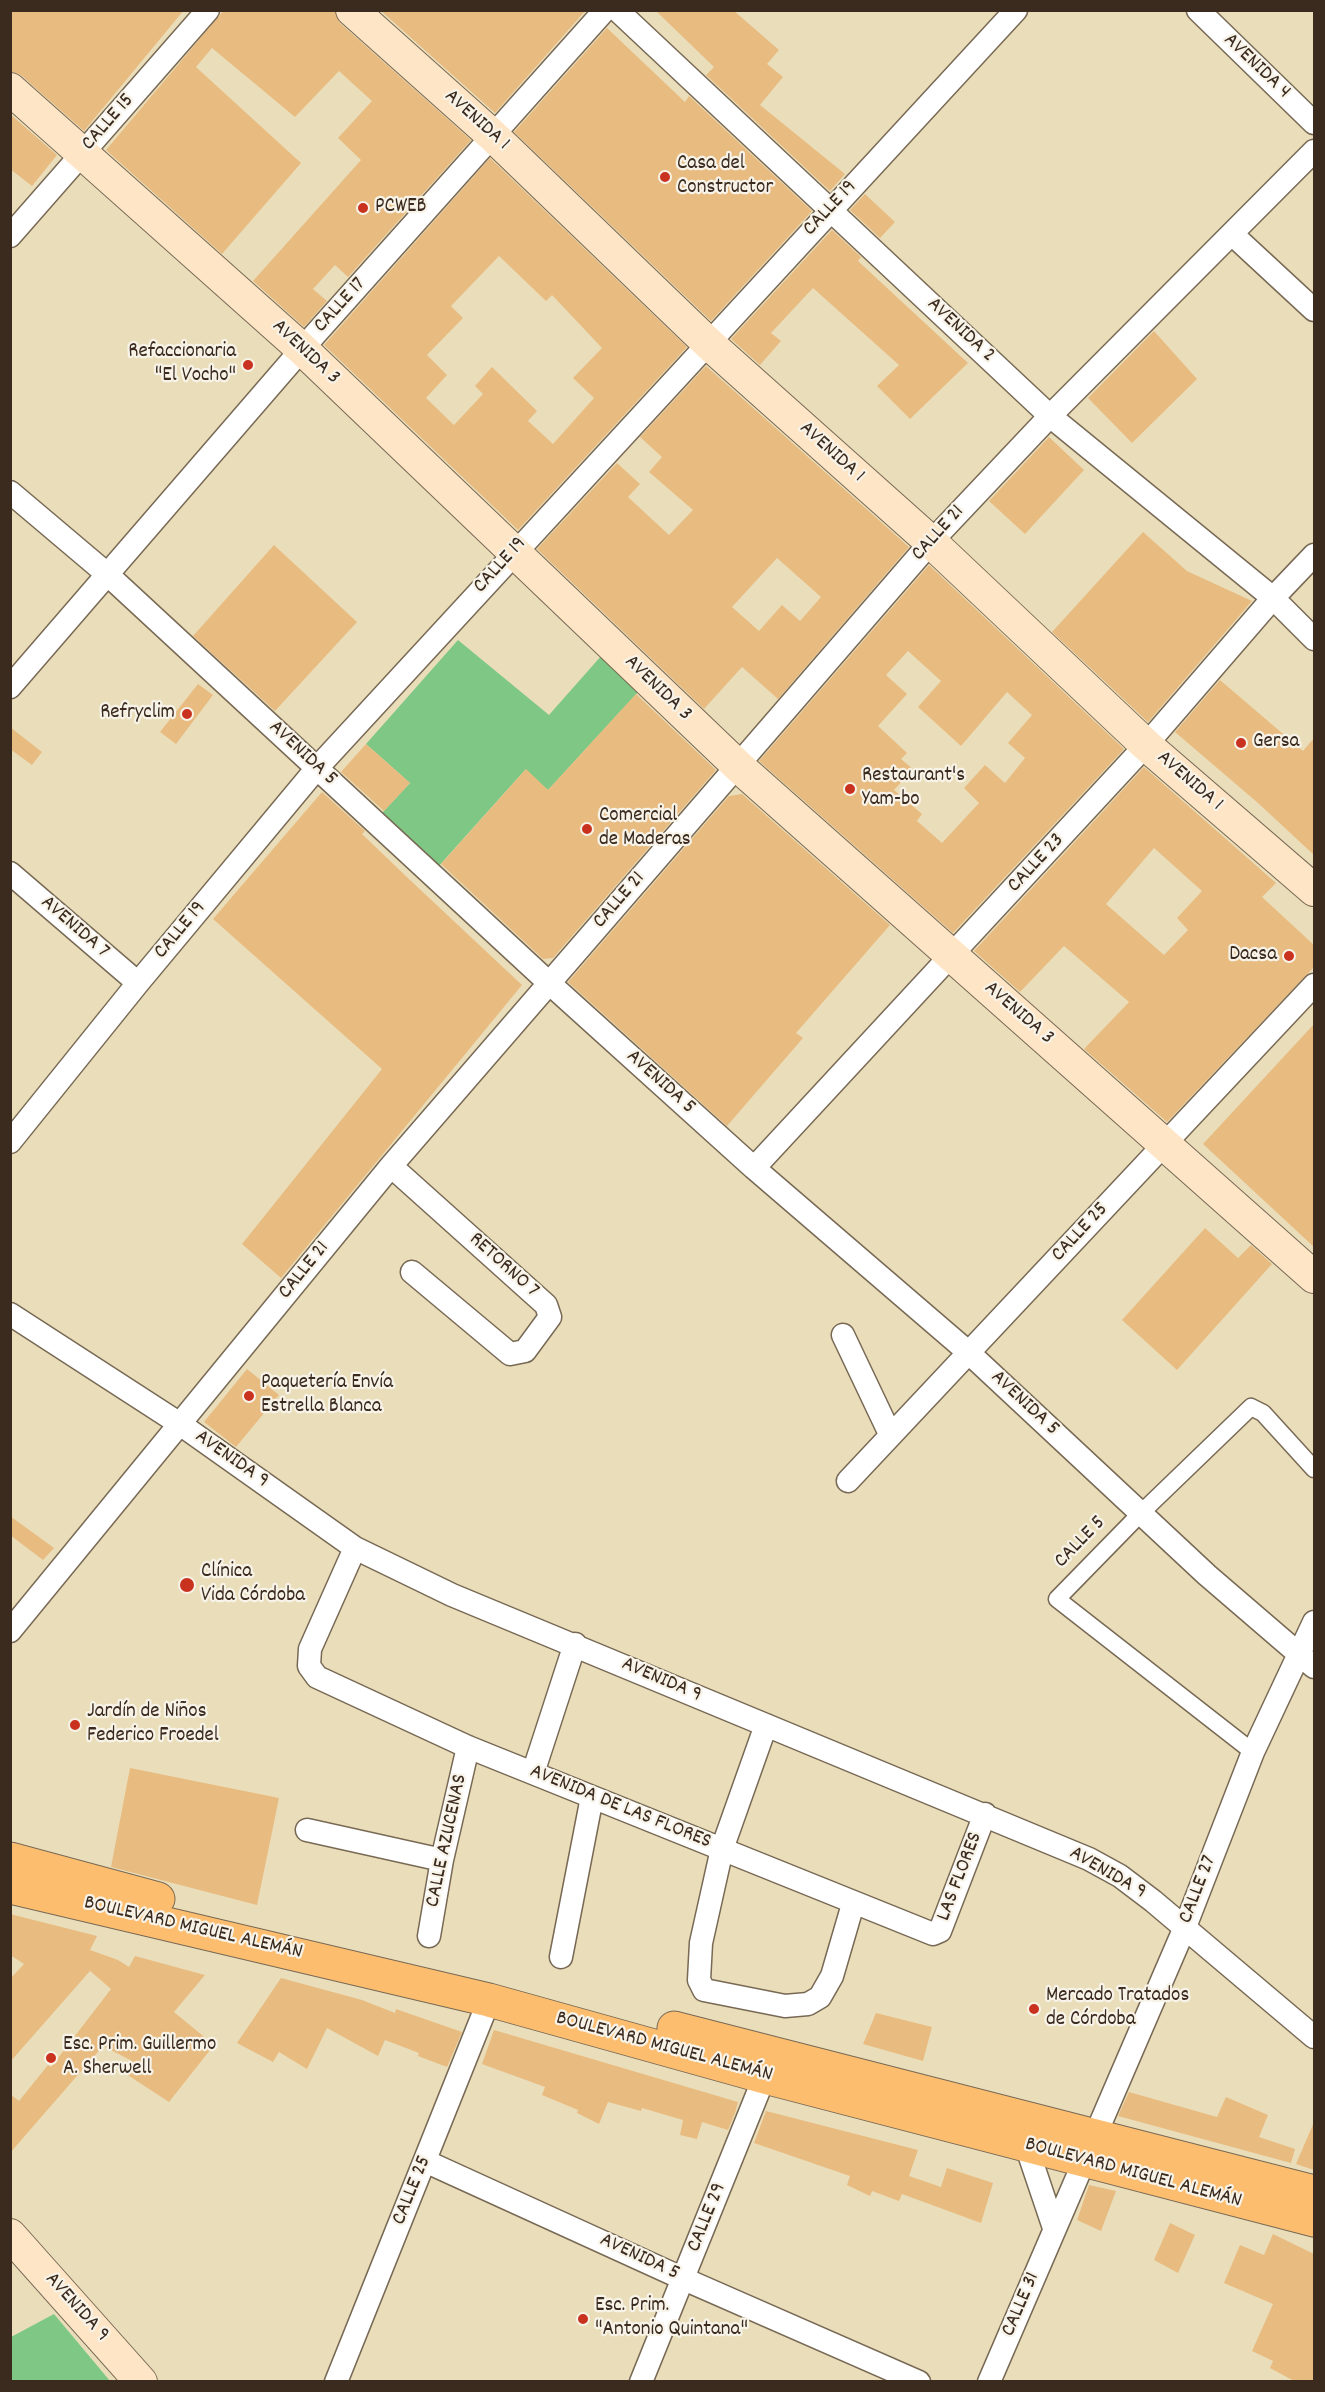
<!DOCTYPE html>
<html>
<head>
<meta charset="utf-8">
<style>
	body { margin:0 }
	#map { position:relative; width:1325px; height:2392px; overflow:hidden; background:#eadeba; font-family:Dekko,sans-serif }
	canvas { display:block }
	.frame { position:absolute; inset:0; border:12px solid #3b2a1e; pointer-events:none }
</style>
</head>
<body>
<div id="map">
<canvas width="1325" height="2392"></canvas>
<div class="frame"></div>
</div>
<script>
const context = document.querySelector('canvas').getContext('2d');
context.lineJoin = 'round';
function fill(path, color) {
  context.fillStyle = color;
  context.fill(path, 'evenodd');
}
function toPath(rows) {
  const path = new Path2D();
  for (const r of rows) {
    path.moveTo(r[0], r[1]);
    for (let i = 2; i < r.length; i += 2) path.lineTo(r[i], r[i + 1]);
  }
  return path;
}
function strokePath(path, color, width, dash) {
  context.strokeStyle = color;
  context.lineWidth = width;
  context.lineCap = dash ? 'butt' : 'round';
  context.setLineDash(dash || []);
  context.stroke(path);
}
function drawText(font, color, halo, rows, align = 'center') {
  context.font = font + ' Dekko,sans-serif';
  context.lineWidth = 4.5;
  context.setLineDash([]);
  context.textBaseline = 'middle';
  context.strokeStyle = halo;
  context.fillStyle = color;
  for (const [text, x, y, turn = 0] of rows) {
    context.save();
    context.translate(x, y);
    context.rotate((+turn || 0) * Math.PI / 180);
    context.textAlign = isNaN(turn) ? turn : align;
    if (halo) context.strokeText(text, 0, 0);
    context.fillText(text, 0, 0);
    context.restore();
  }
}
fill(toPath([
	[458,640,549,715,602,655,640,690,548,790,525,770,438,867,382,813,410,783,366,744],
	[54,2314,110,2381,11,2381,11,2337]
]), '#7ec784');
fill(toPath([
	[10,10,184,10,84,131,22,76,10,71],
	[224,10,335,10,340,23,471,140,348,277,335,265,313,289,327,301,304,327,253,281,361,160,338,138,372,101,339,71,295,117,212,48,196,67,301,163,222,254,106,150],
	[380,10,586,10,495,113],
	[655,10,733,10,779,50,767,64,783,77,760,105,845,174,830,191,706,75,714,67],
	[607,28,685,102,689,96,812,211,711,321,514,132],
	[10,114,57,155,32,186,10,169],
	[490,158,687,347,518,530,324,345],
	[499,256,546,301,552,295,602,348,573,378,594,398,553,444,528,421,537,411,492,367,475,386,483,394,454,425,426,398,447,375,427,355,463,318,451,306],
	[865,194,895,222,880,238,850,210],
	[832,230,861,257,858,261,968,363,910,419,877,386,899,365,813,288,771,333,781,341,760,365,731,339],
	[1154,331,1197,379,1132,443,1088,398],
	[706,366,909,547,778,699,742,667,704,709,537,549,617,463,640,484,628,497,669,535,693,510,649,472,662,457,640,437],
	[777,558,821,597,800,621,782,605,759,631,732,607],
	[1049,437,1084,470,1025,534,989,501],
	[1143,532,1187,571,1252,601,1148,722,1052,632],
	[274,545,357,622,275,711,193,636],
	[929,565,1124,749,953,933,759,761],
	[908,651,941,681,918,707,961,746,1007,692,1032,715,1008,743,1025,758,1005,783,985,765,964,788,979,803,942,843,917,821,922,814,894,790,913,769,901,759,907,753,878,726,907,694,886,675],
	[1220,680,1303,751,1314,738,1314,855,1258,803,1175,732],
	[198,684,213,695,176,744,160,732],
	[636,694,716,770,553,958,543,959,441,864,526,769,548,790],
	[10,727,42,752,32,765,10,749],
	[366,744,410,783,384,811,341,772],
	[1144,767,1276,883,1262,897,1314,945,1314,967,1167,1122,1084,1049,1129,1002,1064,946,1020,992,974,951],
	[1154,848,1202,891,1177,918,1188,930,1164,955,1106,904],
	[322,792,365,831,362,834,410,880,522,985,281,1278,242,1244,382,1069,213,919],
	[742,794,890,925,796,1033,803,1038,727,1126,568,982,729,796],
	[1314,1024,1314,1247,1203,1144],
	[1205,1228,1238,1258,1251,1245,1272,1264,1177,1370,1122,1320],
	[247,1369,279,1395,236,1447,204,1422],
	[10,1516,54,1548,43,1560,10,1535],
	[130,1768,279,1798,257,1905,111,1867],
	[10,1914,97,1936,90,1950,118,1960,129,1967,135,1956,205,1975,174,2012,214,2045,169,2102,123,2072,132,2061,103,2046,10,2153,10,2094,19,2101,48,2065,51,2067,111,1989,90,1971,10,2062,10,1979,24,1964,10,1955],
	[281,1978,362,2000,395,2013,396,2009,462,2032,447,2067,418,2056,419,2053,385,2040,378,2056,327,2028,307,2069,279,2052,273,2062,237,2043],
	[876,2013,932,2027,923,2061,863,2044],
	[494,2030,738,2102,735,2113,728,2130,702,2122,697,2139,680,2135,683,2120,642,2108,641,2111,608,2102,599,2124,577,2113,578,2110,542,2095,545,2087,482,2064],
	[1129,2092,1217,2117,1226,2097,1268,2115,1259,2137,1295,2149,1291,2163,1118,2116],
	[766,2111,918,2150,909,2176,941,2187,947,2168,993,2183,981,2223,902,2194,899,2201,872,2191,870,2196,847,2185,850,2176,754,2143],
	[1314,2122,1314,2170,1296,2164],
	[1089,2185,1116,2191,1101,2231,1077,2220],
	[1170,2223,1195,2235,1178,2273,1154,2260],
	[1273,2234,1314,2254,1314,2382,1296,2382,1270,2368,1273,2361,1252,2351,1273,2304,1224,2283,1240,2245,1264,2255]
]), '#e8bb80');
const pedestrian = toPath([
	[1253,1752,1057,1599,1141,1513,1251,1407,1263,1413,1314,1469]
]);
const minor = toPath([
	[617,10,1050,416,1273,598,1314,639],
	[1198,10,1314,123],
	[1233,235,1314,310],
	[10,236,208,10],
	[10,492,107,574,548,982,754,1168,968,1352,1207,1575,1314,1667],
	[10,687,302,349,605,10],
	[10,873,138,983],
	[10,1142,138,983,317,768,1016,10],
	[391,1166,546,1305,550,1317,525,1351,510,1354,412,1272],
	[754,1168,1146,745,1273,598,1314,555],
	[10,1314,180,1424,355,1548,452,1595,1089,1859,1120,1876,1153,1901,1314,2037],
	[843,1335,890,1434],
	[848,1481,1314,985],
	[355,1548,310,1649,309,1666,317,1677,468,1747,933,1934,940,1931,985,1814],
	[10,1631,391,1166,931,542,1050,416,1314,151],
	[766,1725,722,1849,701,1943,699,1980,704,1990,785,2006,808,2004,820,1997,832,1976,853,1904],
	[533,1773,575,1644],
	[307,1830,442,1860],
	[429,1936,442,1860,468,1747],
	[561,1957,592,1797],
	[1026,2145,1054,2228],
	[425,2161,684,2279,919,2382],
	[336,2382,489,2000],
	[641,2382,770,2063],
	[989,2382,1185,1927,1253,1752,1314,1622]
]);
const secondary = toPath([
	[352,10,493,136,708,343,931,542,1146,745,1314,890],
	[10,89,302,349,738,766,1314,1277],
	[10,2235,141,2382]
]);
const primary = toPath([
	[10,1859,158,1899],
	[10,1887,489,2000,765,2077,1314,2220],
	[674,2028,1314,2192]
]);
strokePath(pedestrian, '#786955', 19);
strokePath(minor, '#786955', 25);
strokePath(secondary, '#786955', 34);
strokePath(primary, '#786955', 35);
strokePath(pedestrian, '#fff', 16);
strokePath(minor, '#fff', 22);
strokePath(secondary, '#fee5c5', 32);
strokePath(primary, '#fcbd6f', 33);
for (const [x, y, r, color] of [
	[665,177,6,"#c8321e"],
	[363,208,6,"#c8321e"],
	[248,365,6,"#c8321e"],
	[187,714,6,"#c8321e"],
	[1241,743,6,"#c8321e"],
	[850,789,6,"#c8321e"],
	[587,829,6,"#c8321e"],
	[1289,956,6,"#c8321e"],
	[249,1396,6,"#c8321e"],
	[187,1585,8,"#c8321e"],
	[75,1725,6,"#c8321e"],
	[1034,2009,6,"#c8321e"],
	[51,2058,6,"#c8321e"],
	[583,2319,6,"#c8321e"]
]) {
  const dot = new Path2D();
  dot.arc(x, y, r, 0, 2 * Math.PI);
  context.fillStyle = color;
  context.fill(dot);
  strokePath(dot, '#f7f3e8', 2);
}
drawText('21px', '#3b2a1e', '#f7f3e8', [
	["AVENIDA 4",1256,67,44],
	["AVENIDA 1",476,121,42],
	["CALLE 15",109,123,-49],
	["CALLE 19",831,209,-47],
	["CALLE 17",341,306,-48],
	["AVENIDA 2",960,331,43],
	["AVENIDA 3",305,353,43],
	["AVENIDA 1",831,453,42],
	["CALLE 21",939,534,-48],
	["CALLE 19",501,566,-48],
	["AVENIDA 3",657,689,44],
	["AVENIDA 5",302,754,43],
	["AVENIDA 1",1189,782,41],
	["CALLE 23",1037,864,-47],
	["CALLE 21",620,901,-49],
	["AVENIDA 7",74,928,41],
	["CALLE 19",181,931,-50],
	["AVENIDA 3",1018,1014,41],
	["AVENIDA 5",660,1083,42],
	["CALLE 25",1081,1233,-47],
	["RETORNO 7",503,1266,42],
	["CALLE 21",305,1271,-51],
	["AVENIDA 5",1024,1404,43],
	["AVENIDA 9",231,1460,35],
	["CALLE 5",1081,1543,-46],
	["AVENIDA 9",661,1681,23],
	["AVENIDA DE LAS FLORES",620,1808,22],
	["CALLE AZUCENAS",448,1841,-78],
	["AVENIDA 9",1107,1874,30],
	["LAS FLORES",961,1877,-69],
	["CALLE 27",1199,1890,-69],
	["BOULEVARD MIGUEL ALEMÁN",193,1929,13],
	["BOULEVARD MIGUEL ALEMÁN",664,2048,15],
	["BOULEVARD MIGUEL ALEMÁN",1133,2174,15],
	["CALLE 25",413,2191,-68],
	["CALLE 29",708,2218,-68],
	["AVENIDA 5",639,2258,25],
	["CALLE 31",1022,2305,-67],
	["AVENIDA 9",76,2308,48]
]);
drawText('21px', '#3b2a1e', '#f7f3e8', [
	["Casa del",677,165],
	["Constructor",677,189],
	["PCWEB",375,208],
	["Refaccionaria",236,353,"right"],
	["\"El Vocho\"",236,377,"right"],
	["Refryclim",175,714,"right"],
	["Gersa",1253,743],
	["Restaurant's",862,777],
	["Yam-bo",862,801],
	["Comercial",599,817],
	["de Maderas",599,841],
	["Dacsa",1277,956,"right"],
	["Paquetería Envía",261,1384],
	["Estrella Blanca",261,1408],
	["Clínica",201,1573],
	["Vida Córdoba",201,1597],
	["Jardín de Niños",87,1713],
	["Federico Froedel",87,1737],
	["Mercado Tratados",1046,1997],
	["de Córdoba",1046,2021],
	["Esc. Prim. Guillermo",63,2046],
	["A. Sherwell",63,2070],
	["Esc. Prim.",595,2307],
	["\"Antonio Quintana\"",595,2331]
], 'left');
</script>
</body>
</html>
